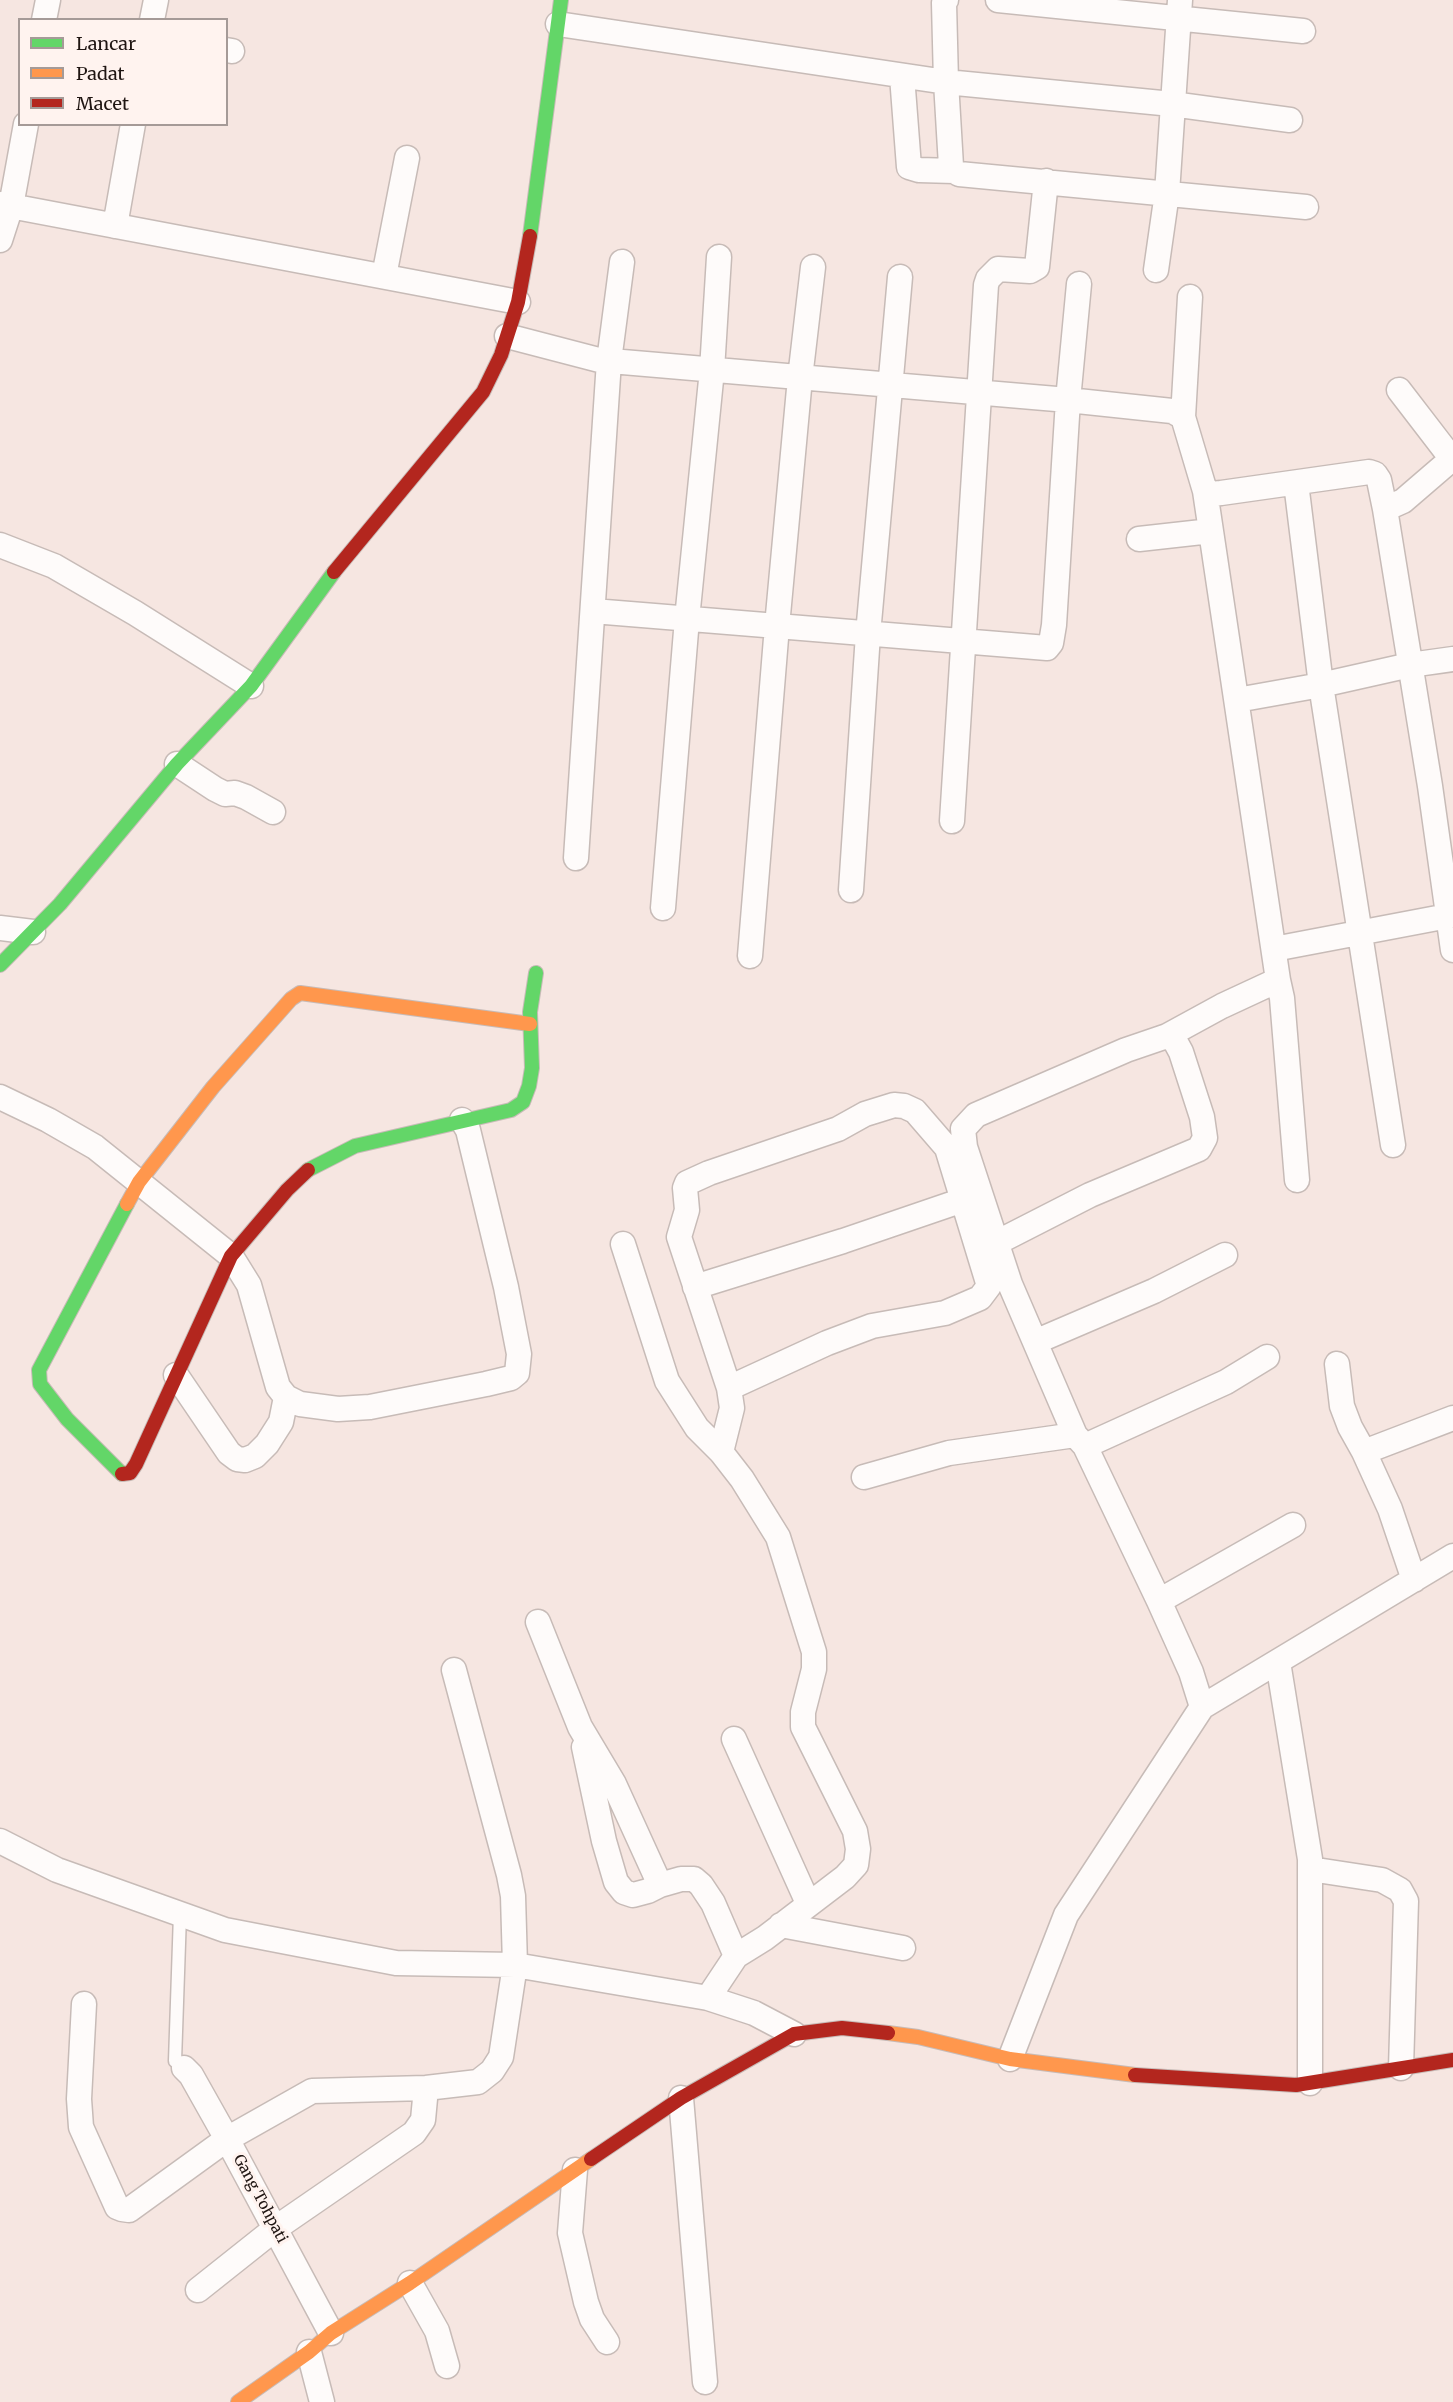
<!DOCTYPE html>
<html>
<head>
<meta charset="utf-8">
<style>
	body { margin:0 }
	#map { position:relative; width:1453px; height:2402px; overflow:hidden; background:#f6e6e1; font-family:Merriweather,serif }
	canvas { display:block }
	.legend { position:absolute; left:18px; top:18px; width:210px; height:108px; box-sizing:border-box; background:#fff3ef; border:2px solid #a59a97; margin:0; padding:8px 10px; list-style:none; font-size:18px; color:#1f1512 }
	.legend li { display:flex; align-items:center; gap:12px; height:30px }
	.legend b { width:30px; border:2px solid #a59a97 }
</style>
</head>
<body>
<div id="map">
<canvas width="1453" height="2402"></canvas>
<ul class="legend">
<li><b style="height:8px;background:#63d668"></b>Lancar</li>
<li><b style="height:8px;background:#ff974d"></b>Padat</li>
<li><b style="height:8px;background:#b3261e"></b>Macet</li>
</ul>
</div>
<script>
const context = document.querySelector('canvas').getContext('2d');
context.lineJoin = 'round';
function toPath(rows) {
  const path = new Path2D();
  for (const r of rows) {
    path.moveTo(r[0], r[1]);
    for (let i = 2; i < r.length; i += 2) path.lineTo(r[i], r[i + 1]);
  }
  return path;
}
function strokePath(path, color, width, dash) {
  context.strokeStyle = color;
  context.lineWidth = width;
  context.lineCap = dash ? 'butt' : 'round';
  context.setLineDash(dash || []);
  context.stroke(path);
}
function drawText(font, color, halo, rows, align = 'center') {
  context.font = font + ' Merriweather,serif';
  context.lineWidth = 6;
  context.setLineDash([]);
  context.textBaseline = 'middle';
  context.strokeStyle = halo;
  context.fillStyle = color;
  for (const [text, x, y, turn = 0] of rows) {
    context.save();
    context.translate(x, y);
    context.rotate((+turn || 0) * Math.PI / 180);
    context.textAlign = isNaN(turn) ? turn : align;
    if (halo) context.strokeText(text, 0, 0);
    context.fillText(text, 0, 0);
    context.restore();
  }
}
const lane = toPath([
	[180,1914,175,2061,184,2068]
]);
const street = toPath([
	[946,0,944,3,946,82,951,166,954,171,959,174,1306,207],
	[998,0,1303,31],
	[44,20,48,0],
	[152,20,156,0],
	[558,24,946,82,1172,104,1290,120],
	[226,50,232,51],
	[902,76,909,167,919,170,954,171],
	[0,204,518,302],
	[115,226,133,124],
	[0,240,11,206,26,124],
	[1156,270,1167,193,1180,0],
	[384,276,407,158],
	[1079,284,1068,400,1172,411,1183,417,1205,491,1211,494,1221,493,1369,472,1375,474,1379,480,1385,509,1403,501,1453,458],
	[507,336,599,360,1068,400,1054,625,1051,643,1047,648,593,611],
	[1399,390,1452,459],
	[1183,417,1190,297],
	[1296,483,1321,685,1393,1145],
	[1205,491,1278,980],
	[1385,509,1430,786,1453,950],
	[1139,539,1211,531],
	[0,545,54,566,135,613,251,686],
	[1237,700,1321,685,1410,665,1453,659],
	[177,764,215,789,225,794,235,793,246,797,273,812],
	[952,821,986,285,988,279,998,269,1030,271,1037,267,1046,181],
	[576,858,609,361,622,262],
	[851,890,868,634,900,277],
	[663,908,687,619,712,370,719,257],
	[0,928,33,932],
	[1274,949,1453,915],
	[750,956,777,626,800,378,813,267],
	[1167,1036,1222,1006,1278,980,1282,998,1297,1180],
	[0,1097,48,1120,95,1147,231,1256,249,1285,278,1387,286,1397,300,1404,338,1409,370,1407,486,1384,511,1378,517,1373,519,1354,506,1287,468,1130,462,1120],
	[998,1242,1090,1195,1199,1149,1205,1138,1202,1117,1181,1052,1175,1041,1167,1036,1126,1050,976,1115,963,1129,965,1147,1010,1284,1075,1435,1085,1446,1159,1601,1191,1672,1202,1707],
	[623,1244,667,1381,697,1428,721,1452,742,1479,778,1537,814,1652,814,1669,803,1712,803,1727,855,1831,858,1849,856,1865,845,1877,765,1938,736,1956,708,1998],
	[695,1287,843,1241,963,1200],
	[1035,1342,1154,1291,1225,1255],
	[1337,1364,1342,1406,1350,1427,1364,1452],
	[176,1375,229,1453,237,1459,245,1460,255,1456,267,1444,281,1422,286,1397],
	[1085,1446,1226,1382,1267,1357],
	[721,1452,732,1408,729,1388,679,1237,687,1210,685,1188,687,1183,709,1173,838,1129,865,1114,894,1105,904,1106,915,1111,947,1148,989,1286,980,1298,945,1313,872,1326,827,1343,729,1388],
	[864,1477,949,1453,1075,1435],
	[1414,1580,1390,1509,1364,1452,1453,1418],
	[1159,1601,1293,1525],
	[538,1622,580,1727,614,1784,660,1885,681,1879,694,1879,701,1885,713,1903,736,1956],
	[1278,1662,1310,1859,1310,2083],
	[734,1739,808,1903],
	[584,1747,604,1841,616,1882,624,1892,633,1895,648,1891,660,1885],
	[0,1841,57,1870,225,1930,396,1963,515,1965,708,1998,754,2013,794,2034],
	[1310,1869,1382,1880,1400,1890,1406,1901,1401,2068],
	[781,1925,903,1948],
	[84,2004,79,2099,81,2127,117,2207,122,2209,129,2210,227,2139,312,2091,426,2088,478,2082,492,2071,501,2057,515,1965,513,1896,509,1875,454,1670],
	[1010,2059,1066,1915,1202,1707,1453,1556],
	[184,2068,191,2075,227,2139,331,2333],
	[681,2098,705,2382],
	[575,2170,570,2233,586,2302,592,2319,607,2342],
	[410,2283,437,2331,447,2366],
	[198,2290,276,2228,414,2133,423,2120,426,2088],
	[309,2352,322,2402]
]);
const fast = toPath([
	[530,236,561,0],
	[0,965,60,904,177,764,251,686,334,572],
	[308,1170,355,1146,511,1110,523,1102,529,1086,532,1068,530,1012,536,973],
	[122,1474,67,1419,40,1384,39,1370,127,1204]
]);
const slow = toPath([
	[127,1204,139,1182,213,1087,291,999,300,993,530,1024],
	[888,2033,918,2037,1010,2059,1135,2075],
	[238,2402,309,2352,331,2333,410,2283,591,2159]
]);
const jam = toPath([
	[334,572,483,392,501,355,518,302,530,236],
	[122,1474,130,1473,136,1464,231,1256,287,1190,308,1170],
	[1135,2075,1296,2085,1453,2060],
	[591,2159,681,2098,794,2034,842,2028,888,2033]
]);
strokePath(lane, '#c7bbb7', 15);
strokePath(street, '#c7bbb7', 27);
strokePath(fast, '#c7bbb7', 16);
strokePath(slow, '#c7bbb7', 16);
strokePath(jam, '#c7bbb7', 16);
strokePath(lane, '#fefbfa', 12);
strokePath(street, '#fefbfa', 24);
strokePath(fast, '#63d668', 14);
strokePath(slow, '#ff974d', 14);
strokePath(jam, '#b3261e', 14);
drawText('15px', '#1f1512', '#fff3ef', [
	["Gang Tohpati",260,2199,62]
]);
</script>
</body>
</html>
